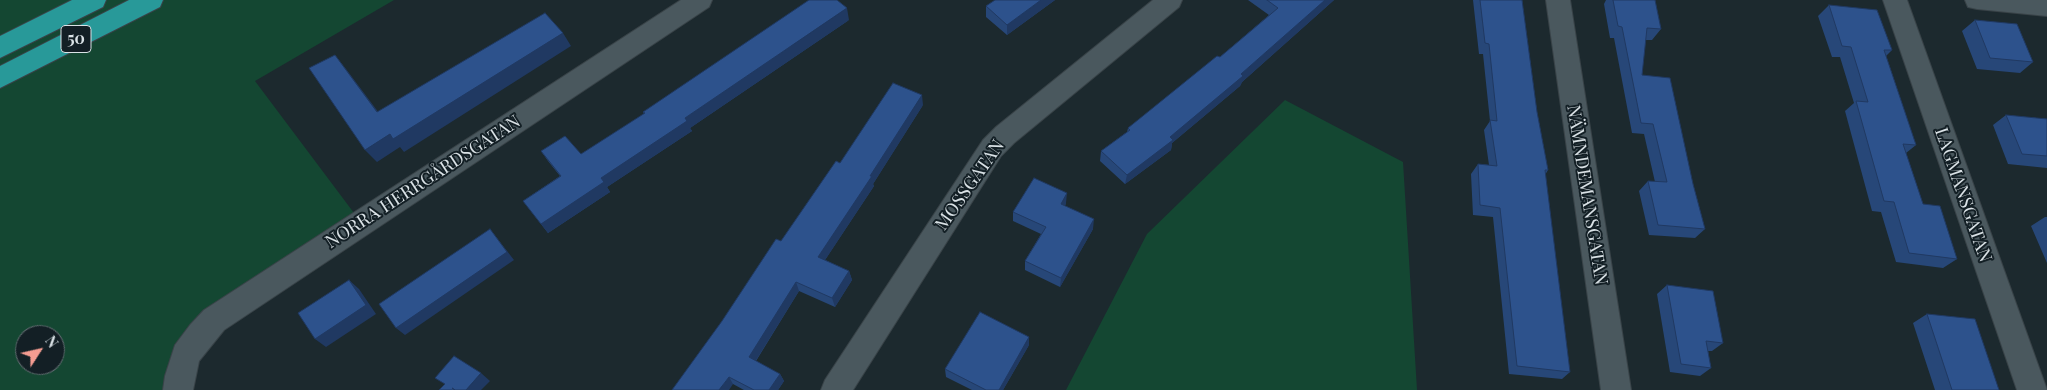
<!DOCTYPE html>
<html>
<head>
<meta charset="utf-8">
<style>
	body { margin:0 }
	#map { position:relative; width:2047px; height:390px; overflow:hidden; background:#1c292e; font-family:"Playfair Display",serif }
	canvas { display:block }
	.north { position:absolute; left:15px; top:325px; width:50px; height:50px; box-sizing:border-box; background:#131f25; border:1px solid #636d72; border-radius:50%; rotate:55deg; font-size:14px; font-weight:700; line-height:20px; text-align:center; color:#dae2e6 }
	.north::after { content:''; display:block; margin:auto; width:18px; height:22px; background:#f59c91; clip-path:polygon(50% 0,100% 100%,50% 72%,0 100%) }
</style>
</head>
<body>
<div id="map">
<canvas width="2047" height="390"></canvas>
<div class="north">N</div>
</div>
<script>
const context = document.querySelector('canvas').getContext('2d');
context.lineJoin = 'round';
function fill(path, color) {
  context.fillStyle = color;
  context.fill(path, 'evenodd');
}
function toPath(rows) {
  const path = new Path2D();
  for (const r of rows) {
    path.moveTo(r[0], r[1]);
    for (let i = 2; i < r.length; i += 2) path.lineTo(r[i], r[i + 1]);
  }
  return path;
}
function strokePath(path, color, width, dash) {
  context.strokeStyle = color;
  context.lineWidth = width;
  context.lineCap = dash ? 'butt' : 'round';
  context.setLineDash(dash || []);
  context.stroke(path);
}
function drawText(font, color, halo, rows, align = 'center') {
  context.font = font + ' "Playfair Display",serif';
  context.lineWidth = 4;
  context.setLineDash([]);
  context.textBaseline = 'middle';
  context.strokeStyle = halo;
  context.fillStyle = color;
  for (const [text, x, y, turn = 0] of rows) {
    context.save();
    context.translate(x, y);
    context.rotate((+turn || 0) * Math.PI / 180);
    context.textAlign = isNaN(turn) ? turn : align;
    if (halo) context.strokeText(text, 0, 0);
    context.fillText(text, 0, 0);
    context.restore();
  }
}
fill(toPath([
	[0,0,394,0,255,81,357,217,209,314,174,390,0,390],
	[25,335,55,335,55,365,25,365],
	[1285,100,1403,162,1417,390,1066,390,1147,234]
]), '#144732');
const minor = toPath([
	[681,0,712,0,709,7,224,330,199,361,193,390,163,390,165,376,175,345,190,325,204,310,681,0],
	[1153,0,1182,0,1179,7,1014,143,1001,156,853,390,821,390,825,380,983,140,996,127,1153,0],
	[1546,0,1570,0,1631,390,1601,390,1546,0],
	[1883,0,1907,0,2047,390,2017,390,1883,0],
	[1965,0,2047,0,2047,16,1977,9,1968,7,1965,0]
]);
const highway = toPath([
	[72,0,106,0,103,7,0,58,0,36,72,0],
	[129,0,163,0,160,7,0,88,0,66,129,0]
]);
strokePath(minor, '#394348', 2);
strokePath(highway, '#394348', 2);
fill(minor, '#4a585e');
fill(highway, '#289999');
fill(toPath([
	[1055,0,1007,35,986,17,986,6],
	[1248,0,1334,0,1242,82,1240,86,1172,143,1171,150,1125,184,1100,161,1101,151,1127,132,1128,128,1220,57,1269,15],
	[1473,0,1522,0,1537,112,1548,170,1545,175,1570,372,1562,379,1509,374,1493,217,1473,215,1471,174,1478,164,1489,165,1484,130,1490,121,1483,54,1479,54],
	[1606,0,1655,0,1661,29,1652,40,1645,40,1642,75,1693,184,1705,229,1695,238,1649,235,1639,191,1648,181,1655,182,1644,134,1632,133,1614,38,1610,38,1604,4],
	[1829,5,1892,50,1886,56,1916,145,1906,153,1923,204,1957,259,1943,268,1896,262,1881,212,1872,211,1845,111,1854,103,1840,57,1832,57,1818,16],
	[849,20,690,128,692,131,607,187,610,192,548,233,523,201,560,176,548,161,541,151,581,154,644,114,643,112],
	[1975,20,2033,62,2020,73,1977,69,1962,31],
	[923,105,873,184,874,186,825,260,849,271,852,280,835,307,799,291,756,361,780,374,784,381,778,390,744,390,733,384,672,390,781,241,840,163],
	[2006,115,2047,119,2047,168,2008,164,1993,125],
	[1066,203,1065,206,1093,229,1060,287,1025,270,1025,261,1041,234,1013,221,1013,212],
	[2045,217,2047,217,2047,263,2031,226],
	[1667,285,1723,343,1712,351,1708,351,1711,368,1700,376,1670,372,1657,294],
	[1927,314,1999,390,1935,390,1913,323],
	[1029,345,1003,390,972,390,946,377,945,369]
]), '#274778');
fill(toPath([
	[1041,0,1055,0,1007,35,1007,25],
	[1325,0,1334,0,1242,82,1240,86,1172,143,1171,150,1125,184,1127,175],
	[847,8,849,20,690,128,692,131,607,187,610,192,548,233,541,224,601,178,685,118],
	[563,33,571,46,404,152,400,147,377,162,365,150,390,134],
	[335,55,346,69,388,125,377,112],
	[922,95,923,105,873,184,874,186,821,266,818,257],
	[1067,193,1066,203,1060,214,1061,204],
	[1094,219,1093,229,1060,287,1061,278],
	[490,229,514,260,405,335,396,328],
	[849,271,852,280,835,307,832,298],
	[349,280,359,289,376,314,326,347,315,339],
	[796,282,799,291,753,365,749,357],
	[1029,337,1029,345,1003,390,999,390],
	[481,373,490,381,481,390,466,390],
	[780,374,784,381,778,390,769,390],
	[729,377,733,384,729,390,719,390]
]), '#203962');
const building = toPath([
	[809,0,837,0,847,8,685,118,687,121,601,178,604,182,541,224,523,201,561,176,541,151,565,136,581,154,645,113,643,112,809,0],
	[995,0,1041,0,1007,25,986,6,995,0],
	[1267,0,1325,0,1241,74,1243,76,1170,137,1173,140,1127,175,1101,151,1130,130,1128,128,1217,56,1220,57,1278,8,1267,0],
	[1480,0,1522,0,1537,112,1548,170,1545,170,1570,372,1517,366,1500,208,1480,205,1478,164,1497,166,1490,120,1497,121,1489,44,1485,43,1480,0],
	[1613,0,1655,0,1661,29,1647,28,1642,75,1670,78,1693,184,1705,229,1658,225,1648,181,1667,182,1653,124,1641,123,1622,27,1618,26,1613,0],
	[1829,5,1877,10,1892,50,1884,50,1916,145,1903,144,1923,204,1940,206,1957,259,1909,253,1894,202,1884,201,1856,101,1868,102,1851,47,1842,46,1829,5],
	[545,13,563,33,393,139,390,134,365,150,309,68,335,55,377,112,545,13],
	[1975,20,2017,24,2033,62,1990,58,1975,20],
	[893,83,922,95,870,176,872,176,818,257,849,271,832,298,796,282,749,357,780,374,769,390,754,390,729,377,719,390,672,390,722,321,776,239,781,241,836,161,840,163,893,83],
	[2006,115,2047,119,2047,156,2022,154,2006,115],
	[1034,178,1067,193,1061,204,1094,219,1061,278,1025,261,1046,227,1013,212,1034,178],
	[490,229,507,252,396,328,379,304,490,229],
	[349,280,366,305,315,339,298,313,349,280],
	[1667,285,1713,291,1723,343,1706,341,1711,368,1681,364,1667,285],
	[980,312,1029,337,999,390,986,390,945,369,980,312],
	[1927,314,1975,319,1999,390,1952,390,1927,314],
	[454,356,481,373,466,390,455,390,452,388,455,390,439,390,445,384,435,378,454,356]
]);
fill(building, '#2d528c');
strokePath(building, '#203962', 1);
for (const [x, y, w] of [
	[76,39,30]
]) {
  const box = new Path2D();
  box.roundRect(x - w / 2, y - 13.5, w, 27, 4);
  context.fillStyle = '#131f25';
  context.fill(box);
  strokePath(box, '#dae2e6', 1);
}
drawText('bold 16px', '#dae2e6', null, [
	["50",76,39]
]);
drawText('18px', '#dae2e6', '#131f25', [
	["NORRA HERRGÅRDSGATAN",423,182,-33],
	["MOSSGATAN",970,185,-55],
	["NÄMNDEMANSGATAN",1587,195,81],
	["LAGMANSGATAN",1963,195,71]
]);
</script>
</body>
</html>
